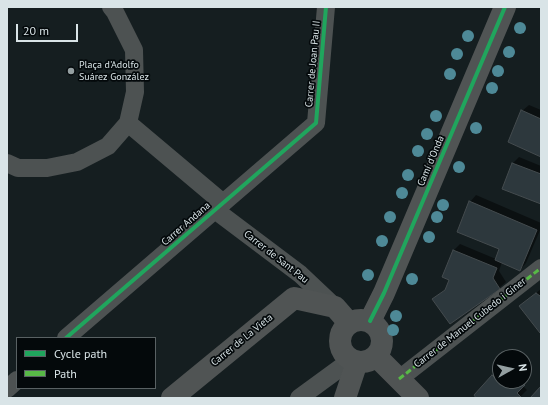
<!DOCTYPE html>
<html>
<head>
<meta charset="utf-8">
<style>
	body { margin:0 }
	#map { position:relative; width:548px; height:405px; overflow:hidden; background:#151e20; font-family:"PT Sans",sans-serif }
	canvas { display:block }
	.frame { position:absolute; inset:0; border:8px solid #d9e4e7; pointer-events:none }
	.legend { position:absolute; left:16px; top:337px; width:140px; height:52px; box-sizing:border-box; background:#04090b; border:1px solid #596163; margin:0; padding:5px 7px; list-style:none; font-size:12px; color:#d9e4e7 }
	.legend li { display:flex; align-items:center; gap:8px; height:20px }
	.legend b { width:20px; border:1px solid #596163 }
	.north { position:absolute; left:492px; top:349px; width:40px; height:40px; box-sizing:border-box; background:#04090b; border:1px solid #596163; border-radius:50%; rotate:82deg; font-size:11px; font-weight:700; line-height:16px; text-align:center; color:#d9e4e7 }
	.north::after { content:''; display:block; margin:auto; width:14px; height:18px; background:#949fa1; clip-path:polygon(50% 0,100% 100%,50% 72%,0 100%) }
	.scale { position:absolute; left:16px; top:24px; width:62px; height:18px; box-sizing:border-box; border:2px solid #d9e4e7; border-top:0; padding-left:5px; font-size:12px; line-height:14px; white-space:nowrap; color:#d9e4e7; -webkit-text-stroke:3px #04090b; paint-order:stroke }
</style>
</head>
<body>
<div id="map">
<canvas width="548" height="405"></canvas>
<div class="frame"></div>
<ul class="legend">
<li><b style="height:5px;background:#20a55d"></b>Cycle path</li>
<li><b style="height:5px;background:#58b947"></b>Path</li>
</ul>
<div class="north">N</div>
<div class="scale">20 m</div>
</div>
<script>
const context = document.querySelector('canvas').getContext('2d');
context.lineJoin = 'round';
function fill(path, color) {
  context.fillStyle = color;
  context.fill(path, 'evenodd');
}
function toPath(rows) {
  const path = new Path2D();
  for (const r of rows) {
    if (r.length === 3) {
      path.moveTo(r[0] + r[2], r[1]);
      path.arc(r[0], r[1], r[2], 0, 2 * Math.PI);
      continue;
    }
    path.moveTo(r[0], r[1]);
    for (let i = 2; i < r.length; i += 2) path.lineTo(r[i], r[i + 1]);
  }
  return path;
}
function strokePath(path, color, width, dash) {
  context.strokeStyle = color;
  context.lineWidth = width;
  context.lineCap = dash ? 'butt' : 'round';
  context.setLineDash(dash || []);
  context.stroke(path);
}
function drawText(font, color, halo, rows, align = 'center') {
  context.font = font + ' "PT Sans",sans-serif';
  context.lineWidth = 3.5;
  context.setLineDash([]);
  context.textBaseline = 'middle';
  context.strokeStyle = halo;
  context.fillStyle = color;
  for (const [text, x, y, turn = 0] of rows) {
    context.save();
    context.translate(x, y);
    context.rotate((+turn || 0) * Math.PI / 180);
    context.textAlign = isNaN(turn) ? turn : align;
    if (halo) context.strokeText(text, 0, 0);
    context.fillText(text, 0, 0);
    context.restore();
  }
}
fill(toPath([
	[529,105,541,110,541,156,522,111],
	[519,157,541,166,541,203,513,163],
	[476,195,541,223,541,228,526,263,520,270,502,262,499,271,506,282,499,288,450,323,433,299,447,288,451,279,454,250,460,244,496,259,500,249,470,202],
	[541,289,541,331,520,306],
	[499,370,500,381,524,381,524,373,530,379,523,386,527,390,519,398,478,398,475,395]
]), '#0007');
const building = toPath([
	[521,110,541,119,541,157,508,142,521,110],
	[512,163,541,174,541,204,502,189,512,163],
	[469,201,537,230,520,271,495,260,499,249,457,232,469,201],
	[453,250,497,268,493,278,500,289,450,324,432,299,445,290,449,280,442,277,453,250],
	[536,293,540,296,541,295,541,332,540,333,519,306,536,293],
	[492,375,496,379,500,375,500,381,520,381,525,385,517,393,521,397,476,398,474,395,492,375],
	[541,386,541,398,530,398,541,386]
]);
fill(building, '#2d383d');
strokePath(building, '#444b4e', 1);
strokePath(toPath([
	[128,123,223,203],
	[7,163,18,168,47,168,77,162,108,146,128,123,135,92,134,50,115,12,111,7],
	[215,210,300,274,335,307],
	[66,338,316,123,326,7],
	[399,379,541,268],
	[7,389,17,380],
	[299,398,351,360]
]), '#4d5252', 18);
strokePath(toPath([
	[361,341,21],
	[370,321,384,293,505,7],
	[376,356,418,398],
	[172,398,294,298,335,307,349,323],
	[345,398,357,362]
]), '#505454', 22);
strokePath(toPath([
	[399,379,541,268]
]), '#58b947', 3, [6, 3]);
strokePath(toPath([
	[370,321,384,293,505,7],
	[66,338,316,123,326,7]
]), '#20a55d', 4);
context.fillStyle = '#4e8997';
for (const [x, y] of [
	[520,28],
	[468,36],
	[509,52],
	[457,54],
	[498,71],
	[450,74],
	[492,88],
	[436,116],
	[476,128],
	[427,134],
	[418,151],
	[459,167],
	[408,175],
	[402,193],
	[443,205],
	[390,217],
	[437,217],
	[429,237],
	[382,241],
	[368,275],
	[412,279],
	[396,316],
	[393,330]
]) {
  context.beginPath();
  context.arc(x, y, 6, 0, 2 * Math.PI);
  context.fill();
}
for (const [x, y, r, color] of [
	[71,71,4,"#949fa1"]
]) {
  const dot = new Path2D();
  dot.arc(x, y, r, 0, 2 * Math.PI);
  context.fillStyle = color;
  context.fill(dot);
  strokePath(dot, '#04090b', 1.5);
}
drawText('10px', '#d9e4e7', '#04090b', [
	["Carrer de Joan Pau II",313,64,-85],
	["Camí d'Onda",431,161,-67],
	["Carrer Andana",186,224,-41],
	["Carrer de Sant Pau",276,257,38],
	["Carrer de Manuel Cubedo i Giner",470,323,-38],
	["Carrer de La Vieta",242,340,-39]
]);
drawText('10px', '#d9e4e7', '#04090b', [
	["Plaça d'Adolfo",79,65],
	["Suárez González",79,77]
], 'left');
</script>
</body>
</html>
